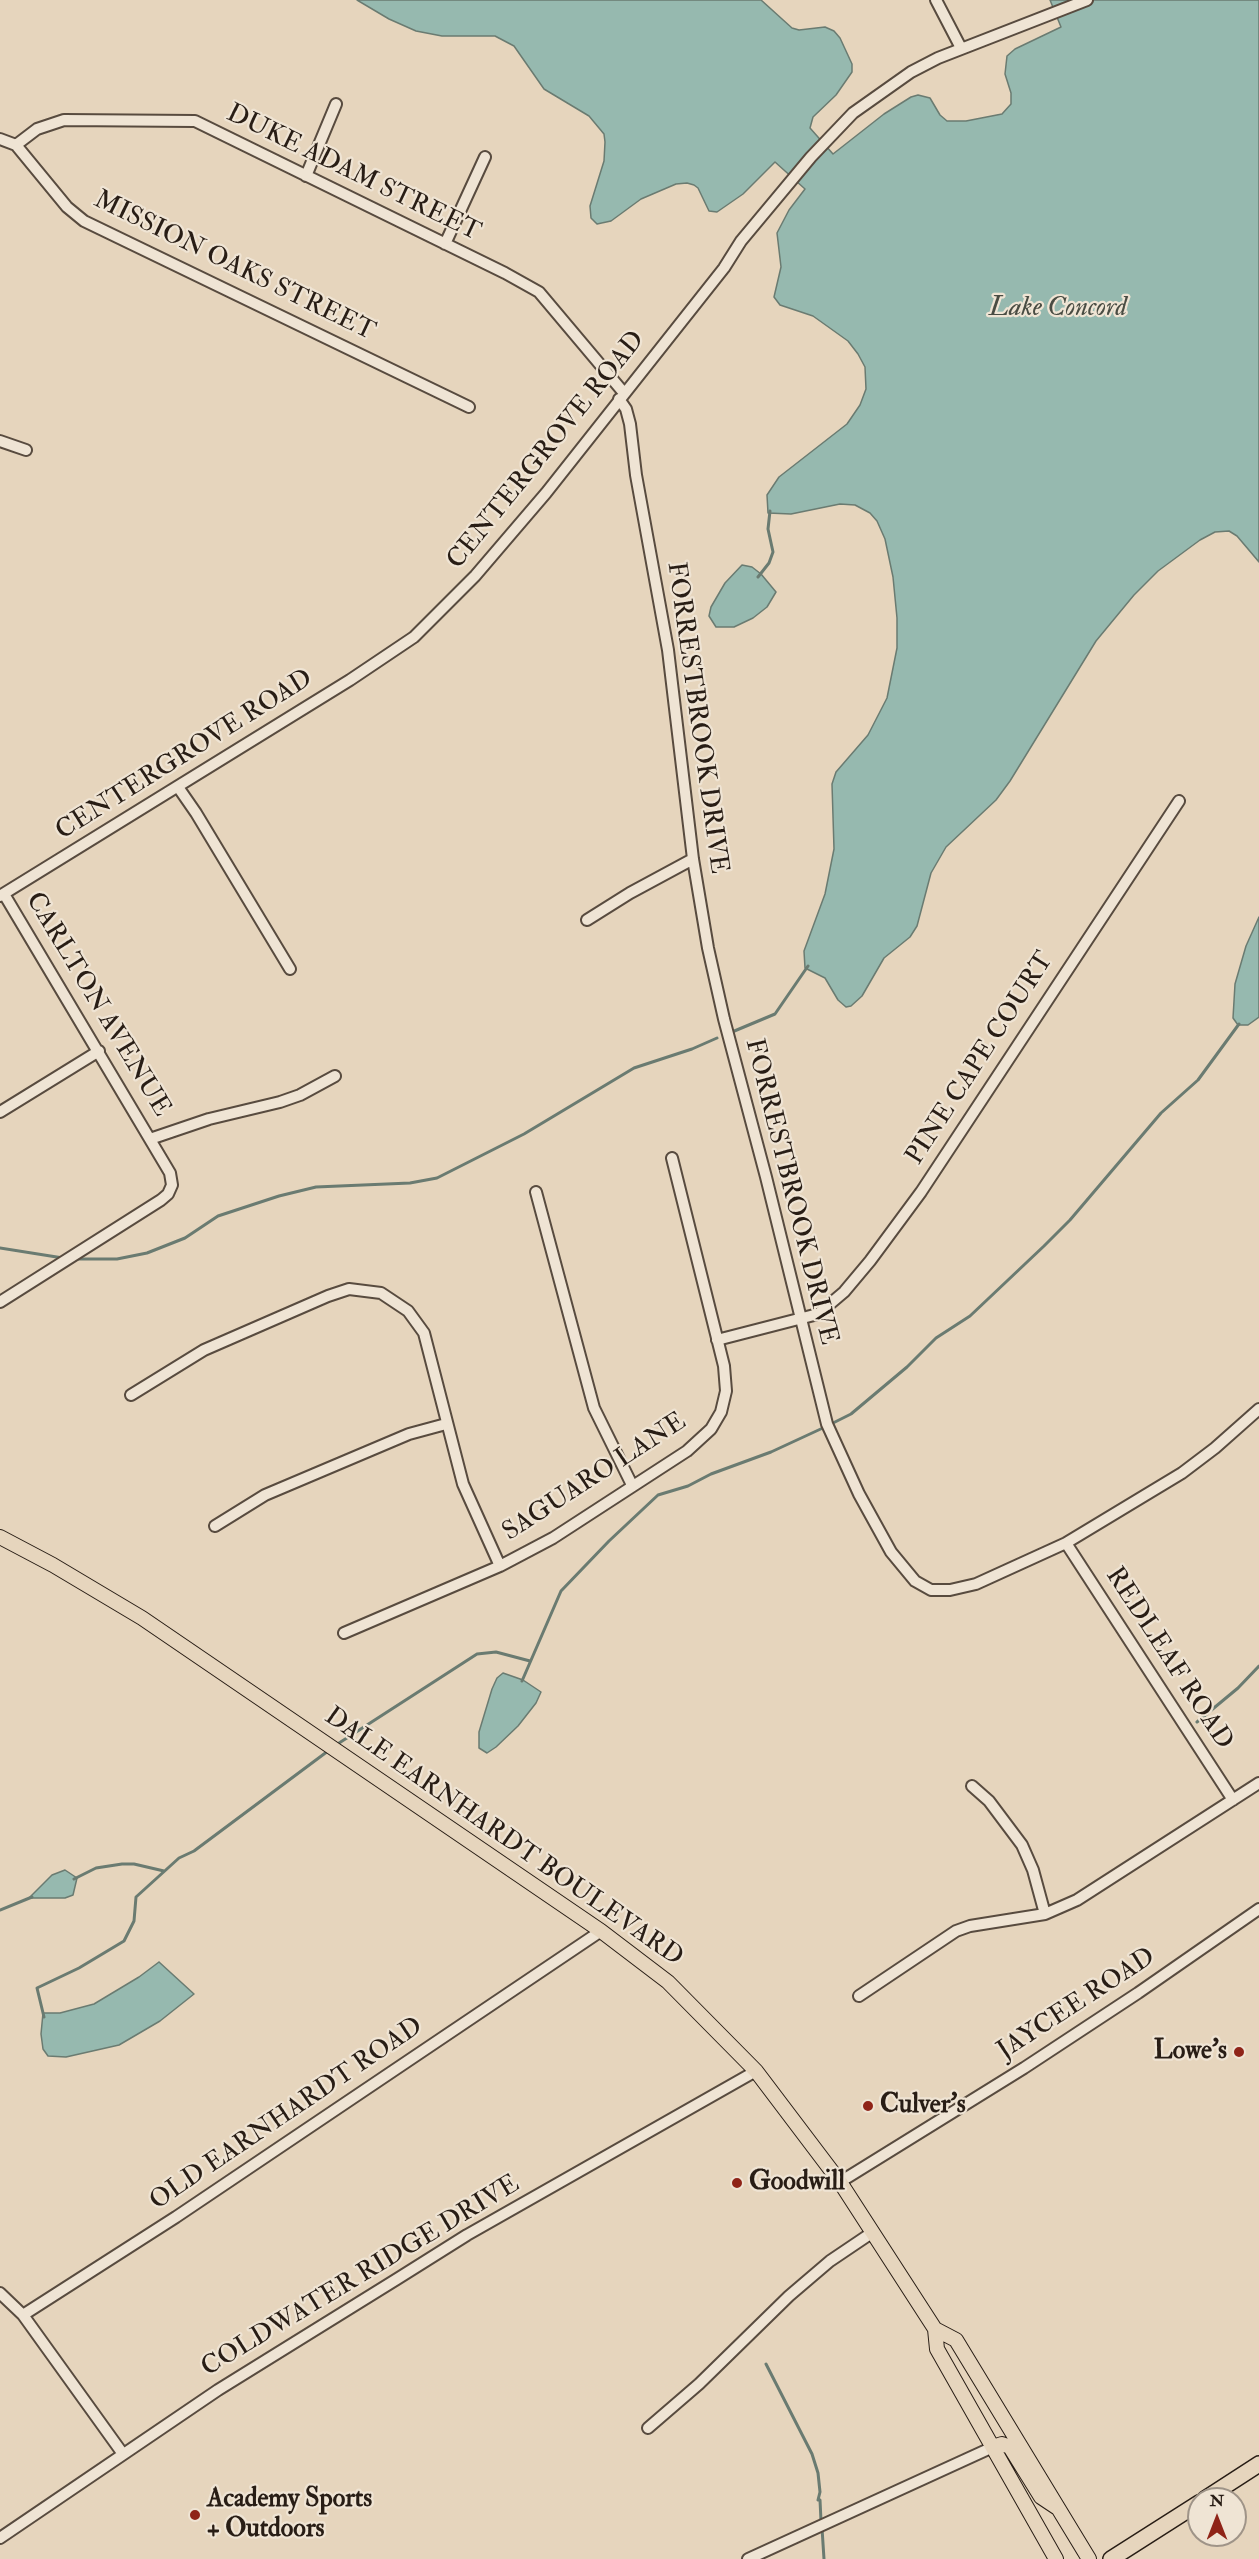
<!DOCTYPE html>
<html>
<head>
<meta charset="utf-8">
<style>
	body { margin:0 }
	#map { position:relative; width:1259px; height:2559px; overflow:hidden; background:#e6d5bd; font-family:"IM FELL Double Pica",serif }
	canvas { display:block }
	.north { position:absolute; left:1187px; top:2487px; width:60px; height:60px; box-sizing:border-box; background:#efe4d4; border:2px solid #9f9488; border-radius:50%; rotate:0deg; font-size:16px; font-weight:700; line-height:24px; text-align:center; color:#281d15 }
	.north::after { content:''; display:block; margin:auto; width:21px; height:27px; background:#8f2418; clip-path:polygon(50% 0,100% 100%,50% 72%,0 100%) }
</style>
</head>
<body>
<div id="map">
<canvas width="1259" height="2559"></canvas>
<div class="north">N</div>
</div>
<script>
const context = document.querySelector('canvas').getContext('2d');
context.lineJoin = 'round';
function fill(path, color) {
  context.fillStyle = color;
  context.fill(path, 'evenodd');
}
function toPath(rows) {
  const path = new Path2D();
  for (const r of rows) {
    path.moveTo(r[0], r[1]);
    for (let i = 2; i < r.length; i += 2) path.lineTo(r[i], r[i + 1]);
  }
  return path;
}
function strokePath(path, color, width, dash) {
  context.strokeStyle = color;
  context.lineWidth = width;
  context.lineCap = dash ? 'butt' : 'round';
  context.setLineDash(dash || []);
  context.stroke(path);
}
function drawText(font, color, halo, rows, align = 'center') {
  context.font = font + ' "IM FELL Double Pica",serif';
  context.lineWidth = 4.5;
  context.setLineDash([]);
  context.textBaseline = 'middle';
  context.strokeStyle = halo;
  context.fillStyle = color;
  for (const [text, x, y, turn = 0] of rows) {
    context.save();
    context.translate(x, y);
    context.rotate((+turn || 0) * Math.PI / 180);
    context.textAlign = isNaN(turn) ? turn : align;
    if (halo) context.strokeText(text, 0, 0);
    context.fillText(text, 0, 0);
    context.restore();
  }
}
const water = toPath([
	[357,0,761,0,792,28,799,30,825,27,834,31,840,38,852,64,852,72,836,95,813,117,810,128,833,154,884,114,911,97,918,95,930,98,940,115,947,121,966,121,1002,114,1011,104,1011,93,1005,74,1007,56,1015,49,1061,27,1050,0,1259,0,1259,562,1237,536,1229,531,1215,532,1200,540,1158,571,1134,595,1096,641,1010,781,996,800,946,847,931,873,917,926,910,937,884,958,862,996,851,1006,846,1007,838,1000,825,978,805,968,804,951,825,894,834,849,832,784,836,772,868,735,887,698,897,648,897,618,893,577,885,539,877,521,870,513,855,505,840,504,791,514,768,513,767,495,779,477,847,424,860,405,866,389,865,367,858,354,848,341,813,316,780,305,774,297,781,267,777,233,789,210,805,189,775,162,743,194,717,212,709,211,698,188,694,185,687,183,676,184,641,199,611,221,597,224,591,218,590,206,604,161,605,142,604,134,589,116,544,89,514,46,495,36,442,36,416,31,389,19,357,0],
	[742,565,752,567,761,574,776,592,767,607,753,618,734,627,716,627,709,616,711,607,725,583,742,565],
	[1259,917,1259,1017,1248,1025,1238,1025,1233,1018,1235,984,1246,946,1259,917],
	[503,1673,523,1680,541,1692,536,1703,518,1726,496,1747,487,1753,479,1748,479,1732,492,1689,497,1678,503,1673],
	[65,1870,77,1878,73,1895,65,1898,29,1898,52,1875,65,1870],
	[159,1962,194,1994,160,2021,119,2045,66,2057,48,2056,43,2049,41,2034,43,2013,60,2013,94,2004,139,1977,159,1962]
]);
fill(water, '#96b9af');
strokePath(water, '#6a7b71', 1.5);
strokePath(toPath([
	[758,577,769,563,773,552,768,529,770,511],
	[732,1032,775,1014,808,966],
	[0,1248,63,1258],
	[76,1259,117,1259,147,1253,185,1238,218,1216,279,1196,316,1187,410,1183,437,1178,524,1134,634,1068,692,1049,717,1038],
	[831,1424,851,1414,907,1367,936,1338,970,1316,1044,1246,1070,1220,1161,1113,1198,1080,1239,1024],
	[522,1681,561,1591,609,1541,658,1495,688,1486,711,1474,771,1452,825,1427],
	[1197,1722,1238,1688,1259,1666],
	[336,1745,477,1654,496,1652,530,1661],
	[74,1879,96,1868,122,1864,134,1864,164,1871],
	[0,1910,32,1897],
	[44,2017,37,1988,79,1968,124,1941,134,1921,136,1897,179,1858,194,1851,328,1751],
	[766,2364,812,2454,818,2473,820,2492,818,2500,820,2500,821,2521],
	[822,2528,824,2559]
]), '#6a7b71', 3);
const minor = toPath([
	[936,0,961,48],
	[0,139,16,145,67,207,84,221,469,407],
	[16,145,37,129,64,120,195,121,505,273,539,292,624,393],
	[306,176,336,104],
	[445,244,485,157],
	[619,399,626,409,630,424,636,475,668,650,693,859,708,948,724,1019,766,1177,827,1424,859,1494,891,1552,915,1581,931,1590,950,1590,976,1584,1066,1543,1182,1473,1215,1448,1259,1409],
	[0,441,26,450],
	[178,787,196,813,290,969],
	[0,896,350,680,414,637,475,576,546,493,724,268,741,241,811,157,853,113,911,72,938,58,1087,0],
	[587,920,630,893,693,859],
	[0,1112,99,1051],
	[150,1139,209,1119,280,1102,300,1095,335,1076],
	[536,1192,594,1408,632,1485],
	[0,1302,161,1200,168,1194,172,1185,170,1173,4,894],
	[717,1340,818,1314,844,1292,870,1261,921,1192,1179,801],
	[131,1395,204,1350,328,1296,349,1289,381,1293,408,1311,424,1333,463,1484,500,1566],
	[215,1526,265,1495,409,1434,446,1424],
	[1066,1543,1233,1800],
	[344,1633,500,1566,553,1538,687,1451,711,1429,721,1412,726,1391,724,1366,672,1158],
	[972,1786,989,1801,1022,1845,1033,1870,1045,1914],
	[859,1996,956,1931,970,1926,1045,1914,1077,1900,1259,1783],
	[840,2182,1024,2068,1138,1993,1259,1909],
	[0,2293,23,2315,176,2217,601,1931],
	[23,2315,123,2454],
	[648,2428,699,2384,789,2296,830,2261,873,2232],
	[0,2538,218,2390,397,2279,467,2235,756,2071],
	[748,2559,993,2447]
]);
const major = toPath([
	[0,1537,53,1565,142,1618,601,1931,668,1982,756,2071,840,2182,935,2329,937,2349,1056,2559],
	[935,2329,956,2340,1089,2559],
	[993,2447,1002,2444,1010,2447,1041,2497,1056,2507]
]);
const highway = toPath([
	[1205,2499,1259,2464],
	[1111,2559,1199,2503]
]);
strokePath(minor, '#584b3f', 14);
strokePath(major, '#281d15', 16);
strokePath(highway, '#281d15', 18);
strokePath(minor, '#efe4d4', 10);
strokePath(major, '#e6d5bd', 14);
strokePath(highway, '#e6d5bd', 15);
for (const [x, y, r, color] of [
	[1239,2052,6,"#8f2418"],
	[868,2106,6,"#8f2418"],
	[737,2183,6,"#8f2418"],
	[195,2515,6,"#8f2418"]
]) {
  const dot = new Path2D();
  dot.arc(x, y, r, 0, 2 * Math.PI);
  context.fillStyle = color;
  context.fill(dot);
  strokePath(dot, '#efe4d4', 2);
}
drawText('26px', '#281d15', '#efe4d4', [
	["DUKE ADAM STREET",353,174,26],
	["MISSION OAKS STREET",234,267,26],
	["CENTERGROVE ROAD",547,451,-51],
	["FORRESTBROOK DRIVE",696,718,82],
	["CENTERGROVE ROAD",185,756,-32],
	["CARLTON AVENUE",97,1005,59],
	["PINE CAPE COURT",981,1059,-57],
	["FORRESTBROOK DRIVE",790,1192,76],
	["SAGUARO LANE",595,1478,-33],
	["REDLEAF ROAD",1168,1659,57],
	["DALE EARNHARDT BOULEVARD",503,1838,35],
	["JAYCEE ROAD",1077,2005,-33],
	["OLD EARNHARDT ROAD",287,2115,-34],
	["COLDWATER RIDGE DRIVE",361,2277,-31]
]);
drawText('bold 26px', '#281d15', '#efe4d4', [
	["Lowe's",1227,2052,"right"],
	["Culver's",880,2106],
	["Goodwill",749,2183],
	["Academy Sports",207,2500],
	["+ Outdoors",207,2530]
], 'left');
drawText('italic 27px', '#494c43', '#efe4d4', [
	["Lake Concord",1058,309]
]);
</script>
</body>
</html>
